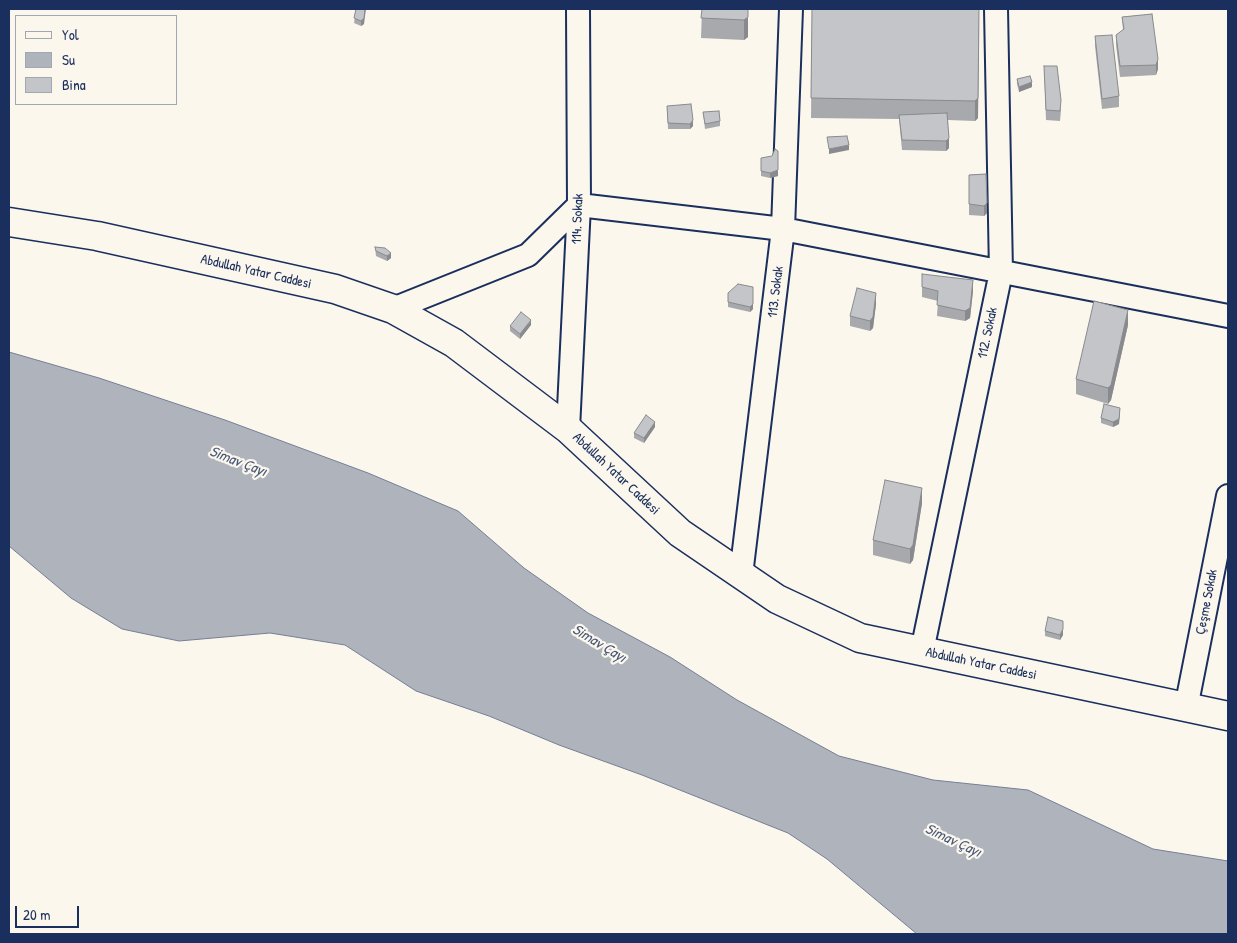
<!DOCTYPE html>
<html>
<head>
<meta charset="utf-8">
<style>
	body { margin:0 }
	#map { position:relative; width:1237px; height:943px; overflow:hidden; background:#fbf7ec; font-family:"Patrick Hand",sans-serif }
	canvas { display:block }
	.frame { position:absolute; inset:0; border:10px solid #1b2f5e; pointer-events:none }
	.legend { position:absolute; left:15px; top:15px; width:162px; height:90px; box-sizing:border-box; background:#fbf7ec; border:1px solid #a1a7b3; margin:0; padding:6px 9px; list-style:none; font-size:15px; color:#1b2f5e }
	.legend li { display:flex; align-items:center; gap:10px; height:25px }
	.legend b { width:25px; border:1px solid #a1a7b3 }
	.scale { position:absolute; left:15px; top:906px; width:64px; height:22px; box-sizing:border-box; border:2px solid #1b2f5e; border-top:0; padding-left:6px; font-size:15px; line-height:18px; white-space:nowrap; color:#1b2f5e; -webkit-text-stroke:4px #fbf7ec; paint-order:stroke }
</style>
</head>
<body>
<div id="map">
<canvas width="1237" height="943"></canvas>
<div class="frame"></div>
<ul class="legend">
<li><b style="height:6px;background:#fbf7ec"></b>Yol</li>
<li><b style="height:14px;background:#afb3bb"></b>Su</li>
<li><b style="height:14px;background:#c3c5c9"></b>Bina</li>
</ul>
<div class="scale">20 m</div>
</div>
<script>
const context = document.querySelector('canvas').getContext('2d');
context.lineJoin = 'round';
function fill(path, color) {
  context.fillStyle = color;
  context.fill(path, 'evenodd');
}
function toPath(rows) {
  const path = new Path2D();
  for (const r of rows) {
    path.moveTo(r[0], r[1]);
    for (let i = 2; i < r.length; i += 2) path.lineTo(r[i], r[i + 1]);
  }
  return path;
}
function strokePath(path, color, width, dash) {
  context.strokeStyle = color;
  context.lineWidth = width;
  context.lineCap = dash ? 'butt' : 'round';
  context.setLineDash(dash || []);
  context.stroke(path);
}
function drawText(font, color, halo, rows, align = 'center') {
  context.font = font + ' "Patrick Hand",sans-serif';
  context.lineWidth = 4.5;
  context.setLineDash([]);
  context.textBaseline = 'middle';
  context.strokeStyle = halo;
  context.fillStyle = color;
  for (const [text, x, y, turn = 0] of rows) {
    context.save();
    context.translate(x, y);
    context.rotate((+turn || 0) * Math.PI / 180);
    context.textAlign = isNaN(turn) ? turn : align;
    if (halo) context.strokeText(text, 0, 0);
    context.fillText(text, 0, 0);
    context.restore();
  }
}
const water = toPath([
	[9,352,99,378,225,420,368,473,458,511,524,568,588,613,670,657,737,700,839,756,933,780,1028,790,1153,849,1228,861,1228,934,917,934,827,859,788,833,642,775,559,745,489,716,416,691,345,645,270,633,179,641,122,629,71,598,9,546,9,352]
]);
fill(water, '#afb3bb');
strokePath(water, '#747e96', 1);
const street = toPath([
	[393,309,528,255,579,205,783,229,1228,316],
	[568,429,579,205,578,9],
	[741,575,783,229,791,9],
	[922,651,1001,272,996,9],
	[1186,708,1228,496]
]);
const secondary = toPath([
	[9,222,97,236,335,289,393,309,454,343,568,429,680,533,777,599,860,638,1228,716]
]);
strokePath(street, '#1b2f5e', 26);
strokePath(secondary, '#1b2f5e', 31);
strokePath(street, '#fbf7ec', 22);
strokePath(secondary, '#fbf7ec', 28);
fill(toPath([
	[356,9,364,24,361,26,354,23],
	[702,9,748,9,748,37,744,40,701,38],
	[812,9,979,9,978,118,975,121,948,120,949,148,946,151,902,150,899,119,811,118],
	[1152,14,1158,69,1156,75,1120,77,1116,45,1116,35,1123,30,1122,17],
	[1095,36,1119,96,1119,107,1102,109,1095,46],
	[1044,66,1061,110,1060,121,1046,120],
	[1017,79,1032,87,1019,92,1017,84],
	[667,106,693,126,690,129,668,129],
	[703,112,720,121,720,126,705,129],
	[761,158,778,176,770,178,761,176],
	[986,174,987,213,984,216,969,215,969,175],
	[375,247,391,258,387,261,376,256],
	[922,287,973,291,970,318,965,321,937,316,938,301,922,297],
	[728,293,753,309,750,312,728,307],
	[876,304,873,328,870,331,850,326,850,316],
	[531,325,520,339,510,331,510,326],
	[1128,325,1111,400,1108,404,1076,394,1076,379],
	[1120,413,1119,424,1113,427,1101,423,1101,418],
	[655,427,644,443,634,438,634,433],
	[922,503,913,560,910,564,873,555,873,540],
	[1063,626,1063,635,1060,640,1045,636,1045,631]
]), '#a8a9ad');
fill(toPath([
	[365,9,366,9,364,24,361,26,361,21],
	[748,9,748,37,744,40,744,20],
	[979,9,978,118,975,121,975,101],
	[1158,59,1158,69,1156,75,1156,65],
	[1032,82,1032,87,1019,92,1019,87],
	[693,120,693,126,690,129,690,124],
	[949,138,949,148,946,151,946,141],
	[849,145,849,150,829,154,829,149],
	[778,170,778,176,770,178,770,173],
	[987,203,987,213,984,216,984,206],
	[391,253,391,258,387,261,387,256],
	[973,280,973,291,970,318,965,321,965,311],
	[876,293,876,304,873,328,870,331,870,321],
	[753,304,753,309,750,312,750,307],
	[1128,310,1128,325,1111,400,1108,404,1108,388],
	[531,320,531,325,520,339,520,334],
	[1120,408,1119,424,1113,427,1113,422],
	[655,422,655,427,644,443,644,438],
	[922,488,922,503,913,560,910,564,910,549],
	[1063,621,1063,635,1060,640,1060,635]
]), '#888a8d');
const building = toPath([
	[356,9,365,9,364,18,361,21,354,18,356,9],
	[702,9,748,9,748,17,744,20,701,18,702,9],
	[812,9,979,9,978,98,975,101,811,98,812,9],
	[1152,14,1158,59,1156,65,1120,66,1116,35,1124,29,1122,17,1152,14],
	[1112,35,1119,96,1102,99,1095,36,1112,35],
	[1044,66,1057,66,1061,100,1060,111,1046,110,1044,66],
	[1030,76,1032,82,1019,87,1017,79,1030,76],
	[691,104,693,120,690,124,668,123,667,106,691,104],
	[719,111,720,121,705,124,703,112,719,111],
	[947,113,949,138,946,141,902,140,899,115,947,113],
	[847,136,849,145,829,149,827,137,847,136],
	[775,149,778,151,778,170,770,173,761,171,761,158,772,156,775,149],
	[986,174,987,203,984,206,969,204,969,175,986,174],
	[375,247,385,248,391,253,387,256,376,251,375,247],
	[922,274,973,280,970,308,965,311,937,305,938,291,922,287,922,274],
	[738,284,753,287,753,304,750,307,728,302,728,293,738,284],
	[857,288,876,293,873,317,870,321,850,316,857,288],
	[1094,301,1128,310,1111,385,1108,388,1076,379,1094,301],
	[521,312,531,320,520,334,510,326,521,312],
	[1104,404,1120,408,1119,419,1113,422,1101,418,1104,404],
	[646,415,655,422,644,438,634,433,646,415],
	[885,480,922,488,913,545,910,549,873,540,885,480],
	[1048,617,1063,621,1063,629,1060,635,1045,631,1048,617]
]);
fill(building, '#c3c5c9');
strokePath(building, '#888a8d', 1);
drawText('14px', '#1b2f5e', '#fbf7ec', [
	["114. Sokak",578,219,-88],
	["Abdullah Yatar Caddesi",256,272,13],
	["113. Sokak",776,292,-83],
	["112. Sokak",988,333,-78],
	["Abdullah Yatar Caddesi",616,474,43],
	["Çeşme Sokak",1207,602,-79],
	["Abdullah Yatar Caddesi",981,664,12]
]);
drawText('italic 15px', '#47577a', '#fbf7ec', [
	["Simav Çayı",238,462,21],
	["Simav Çayı",599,644,31],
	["Simav Çayı",953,841,25]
]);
</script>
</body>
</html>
